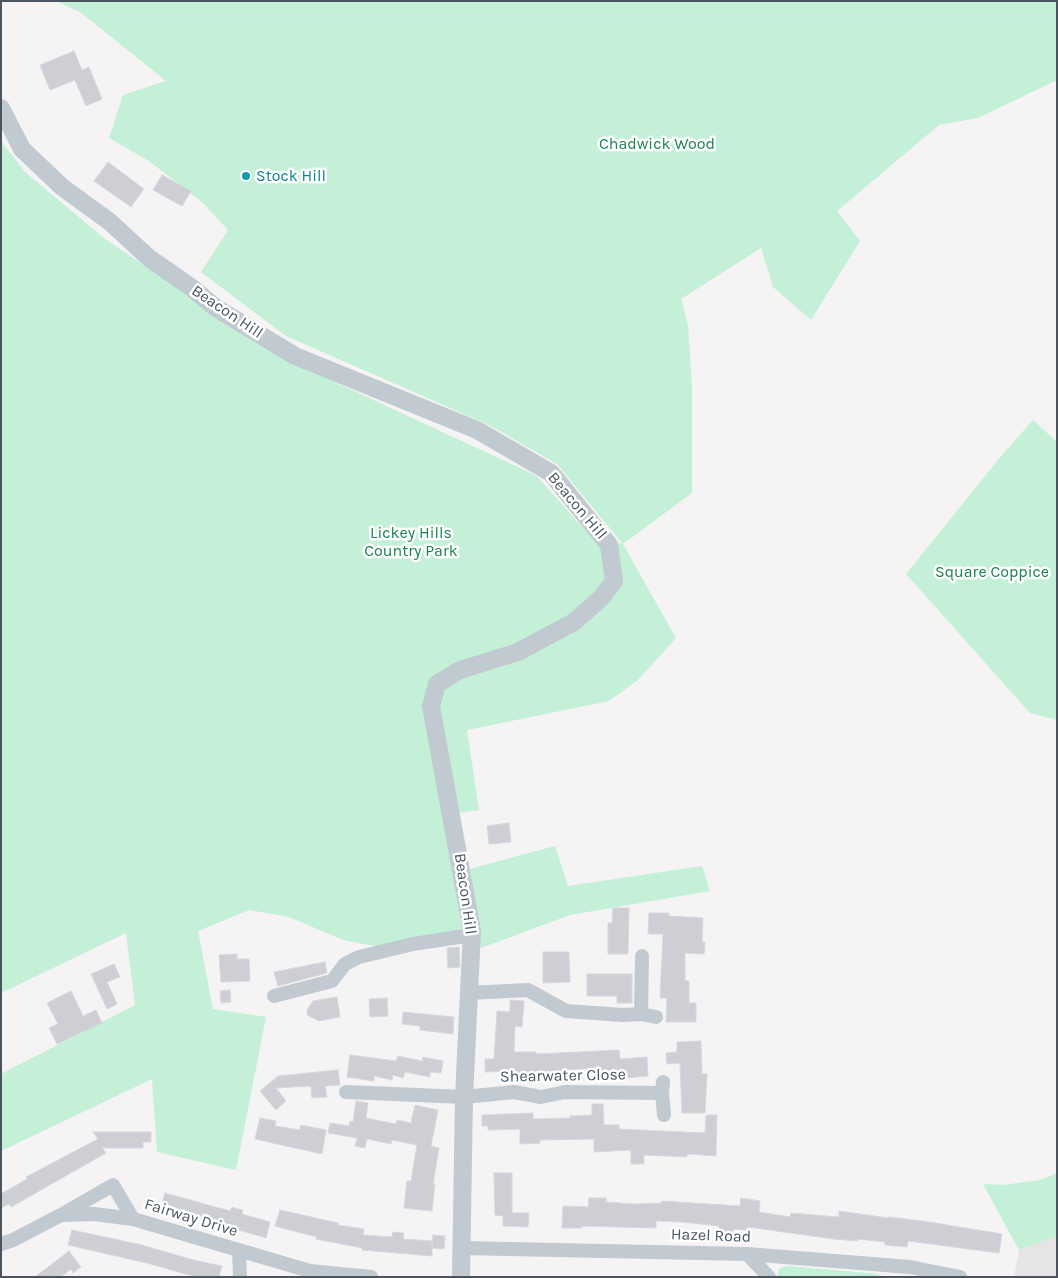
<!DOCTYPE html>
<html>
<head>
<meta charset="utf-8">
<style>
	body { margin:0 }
	#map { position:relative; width:1058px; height:1278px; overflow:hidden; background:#f5f3f3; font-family:Karla,sans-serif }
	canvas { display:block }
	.frame { position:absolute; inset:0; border:2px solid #4a5560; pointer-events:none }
</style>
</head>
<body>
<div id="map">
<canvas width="1058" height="1278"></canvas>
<div class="frame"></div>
</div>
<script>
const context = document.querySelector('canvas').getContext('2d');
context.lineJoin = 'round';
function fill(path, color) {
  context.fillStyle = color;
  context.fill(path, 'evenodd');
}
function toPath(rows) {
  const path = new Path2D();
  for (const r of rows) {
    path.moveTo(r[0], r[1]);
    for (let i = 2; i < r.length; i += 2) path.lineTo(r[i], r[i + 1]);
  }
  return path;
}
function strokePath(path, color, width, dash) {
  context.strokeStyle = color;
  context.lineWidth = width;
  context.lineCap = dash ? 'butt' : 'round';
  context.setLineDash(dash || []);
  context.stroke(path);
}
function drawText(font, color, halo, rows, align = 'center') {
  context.font = font + ' Karla,sans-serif';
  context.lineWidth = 5;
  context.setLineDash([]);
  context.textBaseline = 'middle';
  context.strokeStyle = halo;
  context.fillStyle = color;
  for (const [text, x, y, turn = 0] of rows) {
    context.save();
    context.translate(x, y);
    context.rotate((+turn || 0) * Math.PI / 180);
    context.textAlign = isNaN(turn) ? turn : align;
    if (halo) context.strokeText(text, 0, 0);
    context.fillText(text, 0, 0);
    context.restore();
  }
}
fill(toPath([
	[1057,1236,1057,1277,1014,1277,1019,1250]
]), '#e6e4e5');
fill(toPath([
	[56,1,1057,1,1057,80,978,118,939,125,837,211,860,241,811,320,773,287,761,248,681,299,688,325,692,387,692,493,623,544,676,638,639,679,609,701,467,730,479,810,451,814,465,940,401,951,343,940,289,917,249,910,198,931,213,1009,266,1017,236,1170,157,1152,152,1079,1,1151,1,1074,135,1005,126,933,1,993,1,141,25,172,105,239,279,356,537,476,599,546,622,543,557,464,489,425,286,336,201,272,228,230,203,203,149,161,109,138,123,95,166,81,80,12],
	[1033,420,1057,442,1057,720,1030,713,906,574,1002,455],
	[555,846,568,886,702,866,710,891,570,915,481,948,473,894,466,870],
	[1057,1173,1057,1236,1019,1250,983,1184,1003,1185,1040,1180],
	[788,1266,878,1274,883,1277,777,1277,780,1268]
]), '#c3f0d6');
const building = toPath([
	[74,51,82,70,89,67,102,99,86,106,75,80,50,90,40,65,74,51],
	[108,162,144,189,131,207,94,181,108,162],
	[162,175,191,191,182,206,153,190,162,175],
	[509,823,511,842,489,844,487,826,509,823],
	[613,908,629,908,628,954,608,954,608,923,612,923,613,908],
	[649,913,669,913,669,916,703,918,702,942,705,942,704,954,685,953,685,981,689,981,689,1003,696,1003,696,1022,666,1022,667,998,660,998,663,934,648,934,649,913],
	[459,947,460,967,448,968,447,948,459,947],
	[543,952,569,952,570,982,543,983,543,952],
	[237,954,237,959,249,959,250,981,221,982,219,955,237,954],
	[325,962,327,973,278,986,274,972,325,962],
	[114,964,120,977,107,982,117,1004,107,1009,91,974,114,964],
	[587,974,632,974,632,1003,617,1003,617,996,587,996,587,974],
	[230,990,231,1002,221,1003,220,991,230,990],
	[71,991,83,1016,96,1010,102,1023,57,1044,49,1028,58,1024,47,1003,71,991],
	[337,997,340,1017,319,1021,307,1015,307,1010,313,1001,337,997],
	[387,998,388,1016,370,1017,369,999,387,998],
	[510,1000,524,1001,522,1027,515,1026,514,1052,536,1052,536,1054,619,1050,620,1059,647,1057,648,1076,626,1078,626,1070,602,1073,601,1068,564,1070,564,1076,512,1076,512,1071,485,1072,485,1059,494,1059,497,1011,510,1012,510,1000],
	[403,1012,454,1017,453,1034,420,1030,420,1026,402,1024,403,1012],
	[701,1041,702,1074,707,1074,705,1113,682,1113,680,1063,667,1064,666,1053,677,1052,677,1042,701,1041],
	[350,1055,396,1061,398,1056,422,1061,423,1057,443,1061,441,1073,430,1072,430,1077,405,1072,403,1078,393,1075,392,1080,374,1076,374,1081,347,1077,350,1055],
	[338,1070,340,1085,325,1086,327,1097,312,1098,311,1086,276,1088,286,1101,276,1110,260,1091,278,1076,338,1070],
	[356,1101,368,1103,366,1118,396,1124,397,1120,411,1123,415,1105,438,1110,431,1146,439,1148,433,1184,435,1184,432,1211,404,1208,407,1181,411,1181,417,1145,392,1140,391,1144,367,1139,365,1148,355,1146,357,1138,328,1133,330,1123,349,1126,350,1121,353,1122,356,1101],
	[592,1104,603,1104,604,1125,619,1125,619,1129,705,1133,706,1115,717,1115,716,1156,687,1154,687,1157,644,1155,644,1164,631,1164,631,1150,594,1152,594,1139,540,1140,540,1143,520,1144,520,1129,488,1130,488,1126,482,1126,482,1115,533,1113,533,1119,570,1118,570,1116,592,1115,592,1104],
	[260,1118,276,1121,275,1126,300,1130,301,1125,326,1130,322,1154,255,1139,260,1118],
	[93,1132,151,1132,151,1142,143,1142,143,1148,102,1148,106,1153,11,1207,9,1204,1,1208,1,1194,27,1179,26,1177,98,1139,93,1132],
	[494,1173,512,1173,512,1213,529,1213,528,1227,503,1226,503,1216,495,1215,494,1173],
	[165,1193,230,1211,232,1207,238,1209,243,1210,242,1214,270,1222,266,1238,161,1207,165,1193],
	[589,1198,606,1198,606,1202,634,1204,662,1203,662,1201,740,1206,741,1198,760,1201,759,1212,790,1217,791,1213,839,1217,839,1211,888,1218,888,1217,923,1221,1002,1234,999,1253,908,1241,907,1247,885,1245,885,1242,858,1239,857,1241,833,1239,748,1227,748,1230,733,1229,733,1233,719,1232,719,1226,682,1222,656,1221,656,1228,582,1226,582,1228,562,1228,563,1206,588,1207,589,1198],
	[280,1210,338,1223,338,1225,364,1229,363,1235,392,1237,393,1232,404,1233,403,1239,432,1241,432,1256,362,1250,362,1248,316,1239,317,1237,275,1226,280,1210],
	[72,1230,142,1245,193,1260,222,1266,219,1277,196,1277,147,1263,68,1245,72,1230],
	[433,1235,445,1236,444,1249,432,1248,433,1235],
	[69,1251,81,1267,73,1273,71,1269,61,1277,35,1277,69,1251]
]);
fill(building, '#cdcfd5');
strokePath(building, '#d7d8de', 1);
strokePath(toPath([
	[469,993,528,990,566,1011,623,1015,641,1014,656,1017],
	[274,996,332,981,345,964,359,957,413,944,472,935],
	[641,1014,642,956],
	[663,1082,662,1093,664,1115],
	[346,1092,464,1097,514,1092,541,1097,565,1092,662,1093],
	[62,1215,94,1214,133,1219],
	[1,1244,13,1240,61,1215,113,1185,133,1219,310,1271,371,1277],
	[461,1248,747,1254,910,1267,960,1277],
	[239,1251,240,1277],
	[747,1254,769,1277]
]), '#c1c9d1', 14);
strokePath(toPath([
	[1,108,22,149,62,187,110,222,149,258,192,288,216,308,295,356,477,430,551,473,609,545,614,581,601,598,574,622,518,652,460,670,437,684,431,706,472,931,464,1097,461,1277]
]), '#c1c9d1', 18);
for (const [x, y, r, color] of [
	[246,176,5,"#0f9aa8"]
]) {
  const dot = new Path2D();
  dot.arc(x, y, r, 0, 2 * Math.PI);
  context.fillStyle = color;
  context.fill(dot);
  strokePath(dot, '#fff', 2);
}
drawText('16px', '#198352', '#fff', [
	["Chadwick Wood",657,144],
	["Lickey Hills",411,533],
	["Country Park",411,551],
	["Square Coppice",992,572]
]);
drawText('16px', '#0d838f', '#fff', [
	["Stock Hill",256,176]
], 'left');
drawText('16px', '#4a5560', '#fff', [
	["Beacon Hill",227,312,34],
	["Beacon Hill",577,506,50],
	["Beacon Hill",465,894,82],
	["Shearwater Close",563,1076,-1],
	["Fairway Drive",191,1218,17],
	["Hazel Road",711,1236,2]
]);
</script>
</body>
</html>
